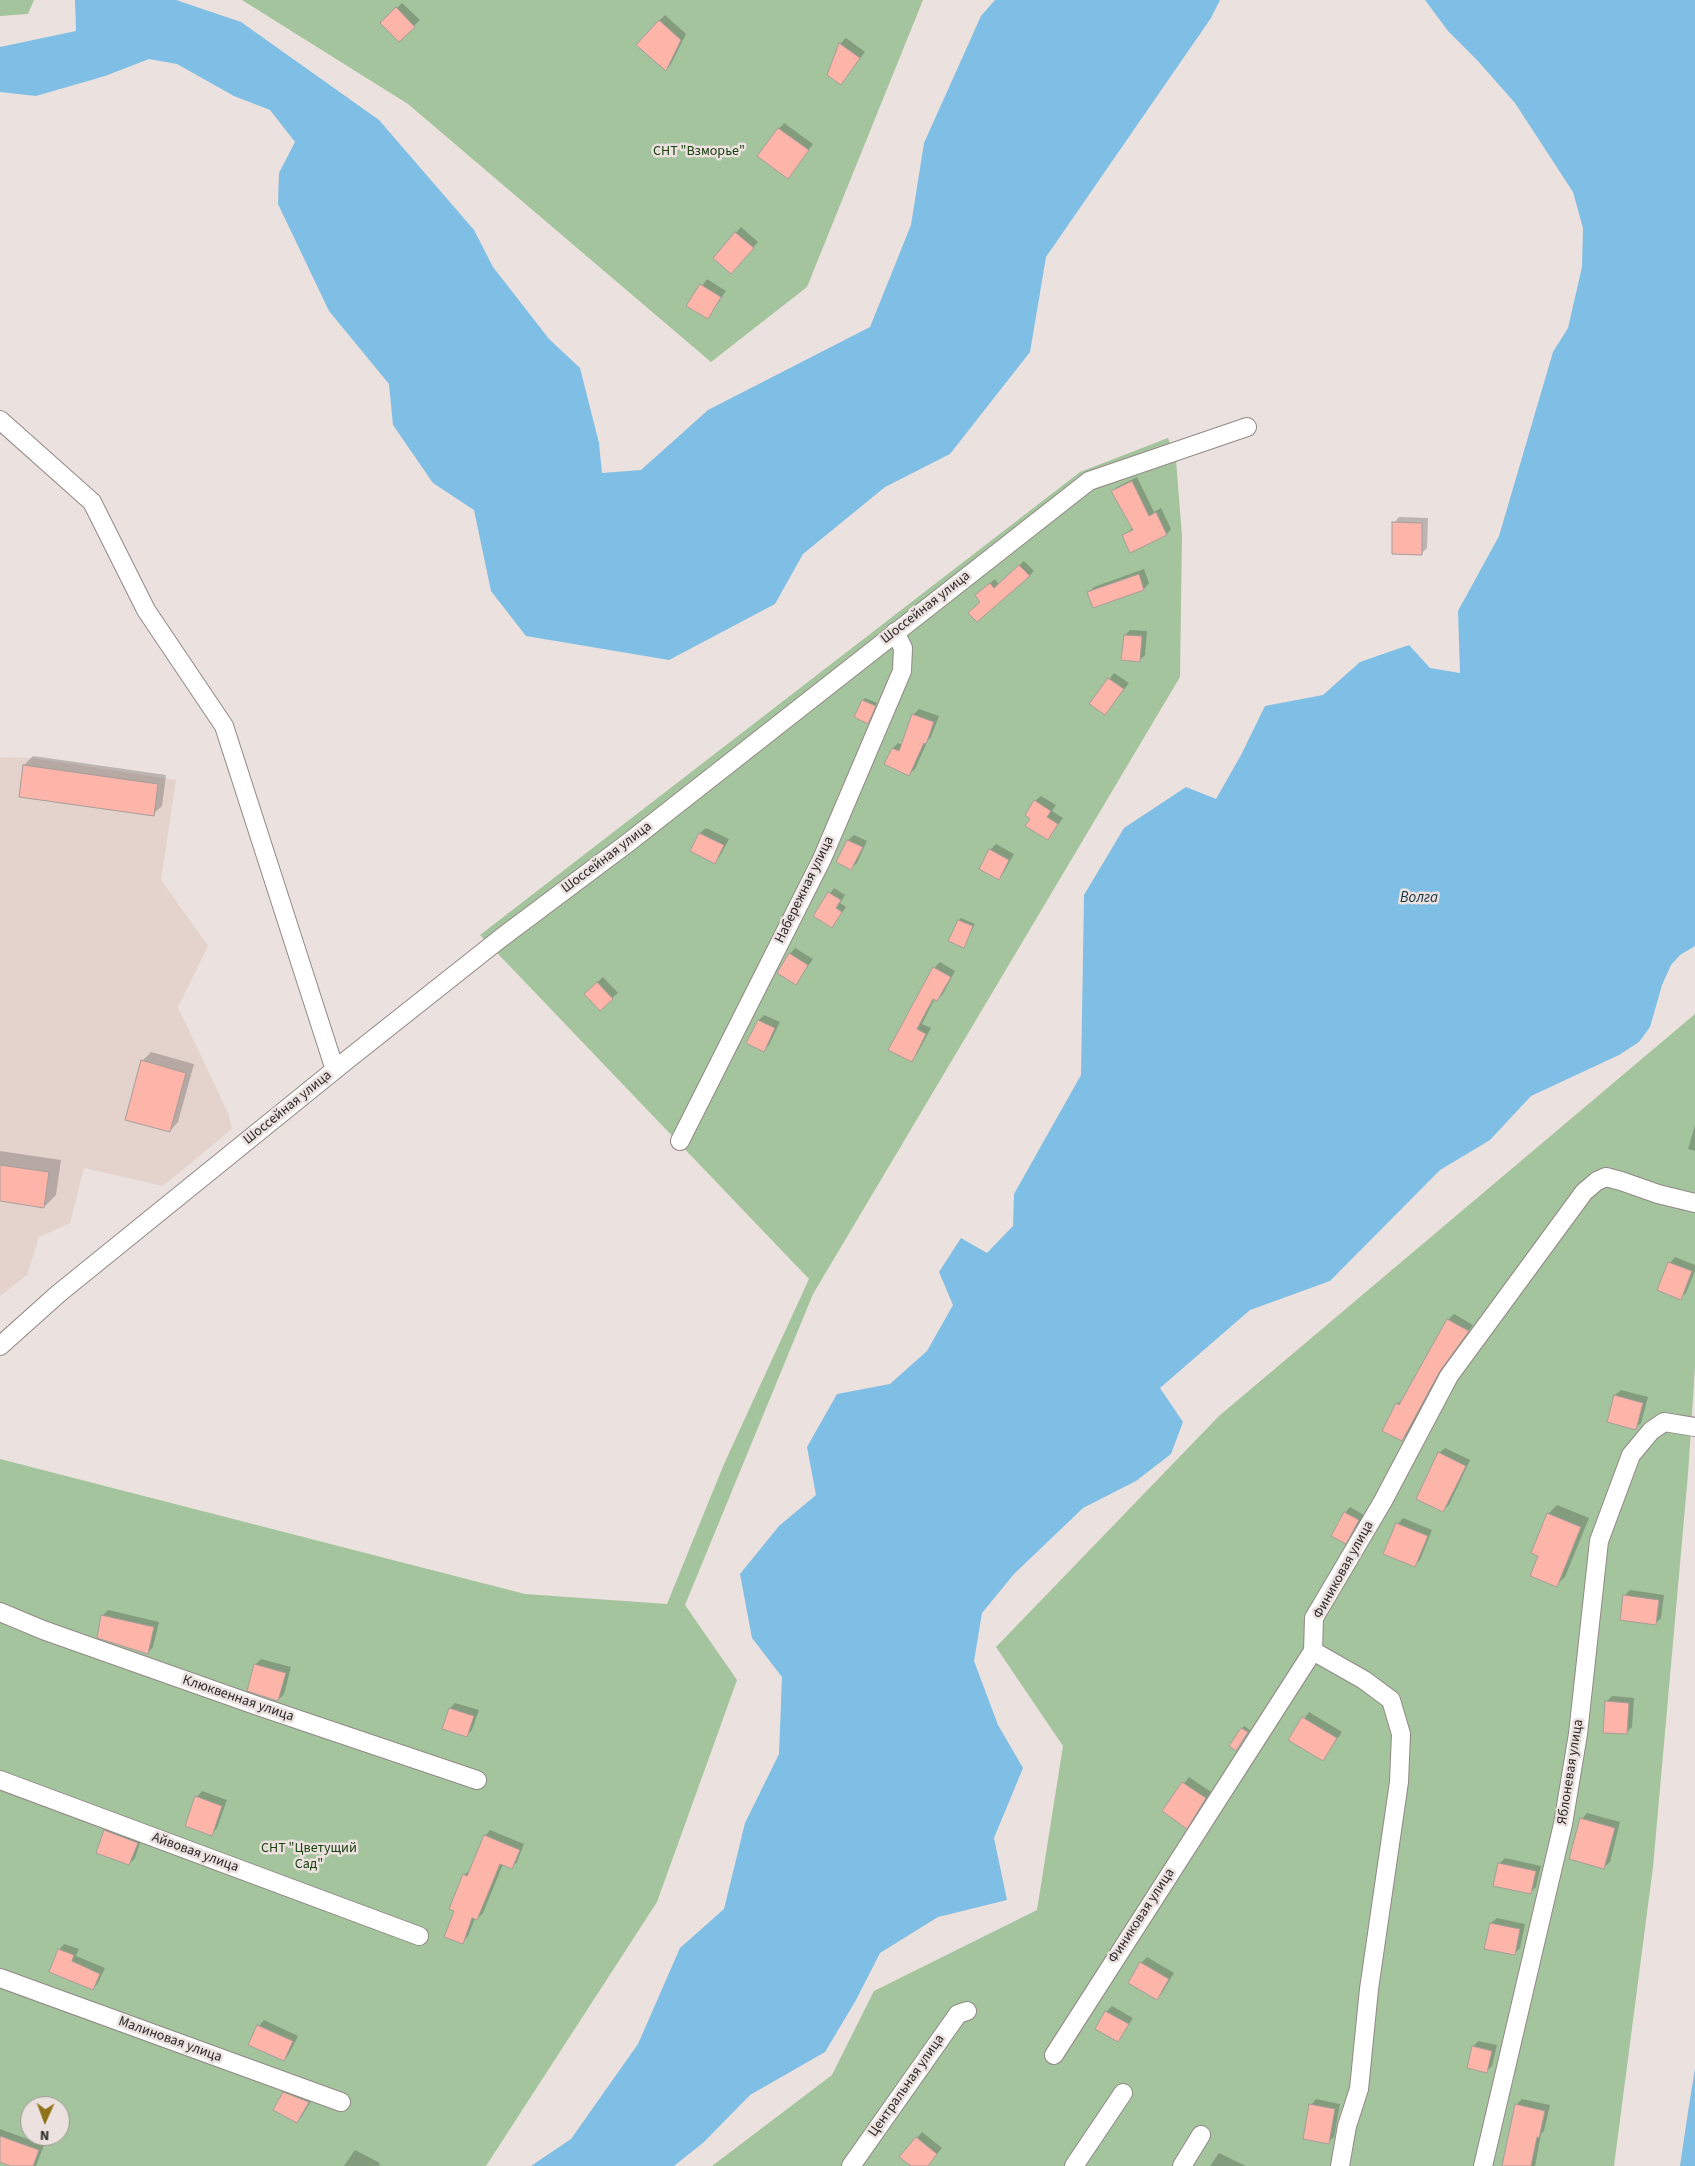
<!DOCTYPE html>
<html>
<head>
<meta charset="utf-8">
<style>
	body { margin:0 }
	#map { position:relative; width:1695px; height:2166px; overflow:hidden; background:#ebe1de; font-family:"Source Sans 3",sans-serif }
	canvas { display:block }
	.north { position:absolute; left:20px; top:2096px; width:50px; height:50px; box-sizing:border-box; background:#ebe1de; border:1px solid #9e9795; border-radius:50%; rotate:182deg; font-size:14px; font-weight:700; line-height:20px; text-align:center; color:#2b2827 }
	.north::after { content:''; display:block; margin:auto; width:18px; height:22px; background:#907318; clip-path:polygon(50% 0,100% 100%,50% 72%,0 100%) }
</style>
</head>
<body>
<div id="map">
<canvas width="1695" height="2166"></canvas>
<div class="north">N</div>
</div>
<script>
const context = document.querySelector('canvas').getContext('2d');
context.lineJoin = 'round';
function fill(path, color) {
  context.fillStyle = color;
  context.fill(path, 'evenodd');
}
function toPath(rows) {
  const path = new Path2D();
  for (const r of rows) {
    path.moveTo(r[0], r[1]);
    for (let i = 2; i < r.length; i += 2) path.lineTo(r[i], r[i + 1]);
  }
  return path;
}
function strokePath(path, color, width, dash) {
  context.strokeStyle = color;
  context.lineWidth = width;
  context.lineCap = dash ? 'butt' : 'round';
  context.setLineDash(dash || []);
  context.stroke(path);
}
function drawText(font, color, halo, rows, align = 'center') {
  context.font = font + ' "Source Sans 3",sans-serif';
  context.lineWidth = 5;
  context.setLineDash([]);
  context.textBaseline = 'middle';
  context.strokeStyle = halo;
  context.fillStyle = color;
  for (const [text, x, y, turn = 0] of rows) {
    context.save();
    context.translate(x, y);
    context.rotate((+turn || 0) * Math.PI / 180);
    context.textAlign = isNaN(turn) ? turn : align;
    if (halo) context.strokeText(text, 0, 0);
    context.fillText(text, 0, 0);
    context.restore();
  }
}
fill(toPath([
	[0,757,31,758,176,780,161,880,208,946,178,1007,228,1113,232,1129,163,1186,84,1168,70,1223,39,1237,27,1275,0,1296]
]), '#e4d3cc');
fill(toPath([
	[0,0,34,0,28,14,0,16],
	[242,0,923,0,807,287,711,362,408,104],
	[1168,438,1176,460,1182,536,1180,677,813,1294,685,1605,737,1680,657,1902,486,2166,0,2166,0,1459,525,1594,667,1604,724,1464,809,1279,480,935,1080,472],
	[30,2106,60,2106,60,2136,30,2136],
	[1695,1014,1695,1367,1688,1474,1653,1867,1614,2166,712,2166,832,2075,874,1991,1037,1910,1063,1746,996,1647,1219,1416]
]), '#a4c49d');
fill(toPath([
	[75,0,176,0,241,22,379,120,474,230,493,267,549,339,580,368,599,443,602,473,641,470,708,410,870,327,911,225,924,143,981,16,995,0,1220,0,1211,18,1046,257,1030,352,950,454,885,487,803,554,775,604,669,660,526,636,491,591,474,510,433,483,393,425,389,384,329,311,278,204,279,173,295,142,270,110,234,96,177,64,149,59,105,76,36,96,0,92,0,47,76,31],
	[1425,0,1695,0,1695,946,1680,955,1671,965,1662,985,1650,1027,1639,1042,1619,1055,1531,1096,1490,1140,1440,1170,1330,1281,1250,1310,1160,1388,1183,1422,1171,1454,1136,1481,1083,1508,1014,1574,982,1613,974,1661,998,1725,1023,1768,994,1838,1007,1900,938,1917,880,1953,856,2000,825,2052,750,2095,704,2142,674,2166,531,2166,571,2139,638,2044,680,1948,724,1909,745,1823,779,1754,782,1677,752,1638,740,1574,779,1526,816,1495,807,1447,837,1394,890,1384,927,1351,953,1305,939,1272,961,1238,987,1253,1013,1226,1014,1194,1081,1075,1084,895,1124,828,1186,787,1216,799,1241,755,1265,706,1323,695,1360,662,1409,645,1430,668,1460,673,1458,611,1499,536,1553,352,1568,328,1582,267,1583,228,1573,192,1515,103,1477,60,1448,31],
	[1695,2068,1695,2166,1680,2166,1688,2112]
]), '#7fbee5');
fill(toPath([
	[402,3,420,20,399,40,382,23],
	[665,15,686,34,671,64,666,70,659,21],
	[846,38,865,52,841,83,829,75,840,44],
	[784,123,813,144,788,177,779,129],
	[741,227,758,242,737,267,736,233],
	[707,279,726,291,708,317,688,306],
	[1137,477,1154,512,1161,508,1171,529,1167,534,1131,551,1123,536,1133,528,1113,491,1117,487],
	[1399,517,1428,518,1427,548,1421,554,1394,523],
	[1024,561,1034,571,1029,576,982,602,981,591,995,579,999,585],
	[1144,569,1149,583,1144,589,1094,606,1089,592,1094,587],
	[1130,630,1147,631,1145,655,1139,661,1125,635],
	[1114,673,1129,683,1105,714,1091,704],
	[865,698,877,703,868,722,863,700],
	[919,709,939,716,931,737,928,740,915,769,909,774,893,748,898,743,903,745,913,715],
	[33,756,166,775,162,806,153,814,20,796,24,765],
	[1041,796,1056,805,1052,811,1063,818,1048,839,1032,818,1035,801],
	[706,828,729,839,720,856,715,862,692,851,700,833],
	[854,835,867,841,857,863,851,868,837,862,848,840],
	[996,844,1014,854,1004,872,999,878,990,850],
	[834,888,845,895,840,903,846,907,832,927,815,916],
	[961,918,975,924,964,946,959,920],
	[795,948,813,959,796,983,790,954],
	[940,962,955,971,943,994,937,999,935,998,922,1024,931,1028,917,1054,911,1060,890,1049,934,968],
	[603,977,618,993,612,998,585,994],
	[764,1015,780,1022,769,1045,764,1050,759,1020],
	[151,1052,194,1064,178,1122,170,1131,142,1061],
	[1695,1125,1695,1151,1688,1149],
	[0,1151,61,1160,56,1195,44,1207,0,1200],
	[1675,1257,1695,1265,1695,1271,1686,1293,1680,1298,1659,1289,1670,1263],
	[1454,1314,1473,1325,1445,1364,1408,1434,1402,1440,1397,1404,1404,1399,1448,1320],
	[1621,1390,1648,1397,1641,1423,1635,1428,1608,1421,1615,1395],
	[1445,1448,1470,1460,1449,1505,1443,1510,1439,1453],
	[1557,1505,1589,1518,1565,1577,1556,1585,1540,1556,1548,1514],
	[1350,1507,1364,1515,1351,1536,1345,1542,1345,1513],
	[1403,1518,1432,1530,1420,1560,1414,1566,1398,1524],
	[1630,1590,1664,1595,1661,1618,1656,1623,1624,1596],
	[108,1610,159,1622,153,1647,148,1653,103,1615],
	[261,1659,291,1667,284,1694,278,1700,255,1665],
	[1612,1696,1634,1698,1632,1727,1626,1733,1606,1702],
	[455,1703,479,1710,472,1730,466,1736,443,1729,450,1708],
	[1309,1712,1342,1732,1323,1759,1290,1739],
	[1244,1726,1250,1730,1239,1747,1242,1729],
	[1189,1777,1211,1792,1186,1827,1163,1811],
	[202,1791,227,1800,217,1828,211,1834,197,1797],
	[1587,1813,1620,1822,1610,1862,1604,1867,1582,1819],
	[111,1825,142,1837,135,1858,129,1864,105,1831],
	[490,1830,524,1844,517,1862,511,1868,503,1864,483,1913,477,1919,475,1918,468,1936,463,1942,455,1910,464,1875,471,1869,485,1836],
	[1505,1858,1541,1866,1536,1887,1530,1893,1499,1864],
	[1497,1918,1525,1924,1520,1948,1514,1954,1491,1923],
	[64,1944,79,1949,76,1956,105,1968,98,1983,93,1989,59,1950],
	[1147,1957,1174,1973,1162,1993,1157,1998,1141,1963],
	[1112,2006,1133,2018,1118,2041,1106,2012],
	[264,2020,298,2036,289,2054,284,2060,259,2026],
	[1478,2041,1497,2045,1492,2066,1487,2071,1473,2047],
	[290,2087,314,2096,302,2116,297,2122,284,2093],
	[1316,2099,1340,2104,1334,2137,1328,2142,1311,2105],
	[1522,2099,1550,2105,1544,2131,1541,2134,1535,2166,1504,2166,1516,2105],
	[0,2129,44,2145,36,2166,12,2166,0,2161],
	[922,2132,942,2148,927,2166,913,2166,917,2138],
	[355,2150,380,2163,379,2166,344,2166],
	[1219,2153,1246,2166,1210,2166]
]), '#0003');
const building = toPath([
	[396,7,415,27,399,42,380,23,396,7],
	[659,20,681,40,666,71,636,45,659,20],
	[839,43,860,58,841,85,827,75,839,43],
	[778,128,809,150,788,179,757,156,778,128],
	[735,232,754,248,731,274,713,258,735,232],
	[700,284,721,297,708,319,686,306,700,284],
	[1132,481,1149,516,1156,512,1167,535,1130,553,1122,535,1133,530,1111,491,1132,481],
	[1392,522,1422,523,1422,555,1392,554,1392,522],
	[1019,565,1030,576,977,622,968,613,980,602,975,595,990,583,994,588,1019,565],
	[1139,574,1144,590,1093,608,1087,592,1139,574],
	[1124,635,1142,636,1140,662,1121,660,1124,635],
	[1108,678,1124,689,1105,715,1089,704,1108,678],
	[862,700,876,706,868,724,854,717,862,700],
	[912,714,934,722,926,744,924,743,909,776,884,764,892,748,899,751,912,714],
	[23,765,158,784,154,816,19,797,23,765],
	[1034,800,1051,811,1047,817,1058,824,1048,840,1025,826,1030,819,1025,815,1034,800],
	[699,833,724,845,715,864,690,851,699,833],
	[847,840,863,847,851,870,836,862,847,840],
	[989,849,1009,860,999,880,979,869,989,849],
	[828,892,841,900,836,908,842,912,832,928,813,916,828,892],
	[958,920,973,926,964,948,948,941,958,920],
	[789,953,808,965,796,985,777,973,789,953],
	[933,967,951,977,937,1001,933,999,917,1029,926,1034,912,1062,888,1050,933,967],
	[597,982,613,999,600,1011,584,994,597,982],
	[758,1020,775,1028,764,1052,746,1043,758,1020],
	[141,1060,186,1073,170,1132,125,1120,141,1060],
	[0,1165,49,1172,44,1208,0,1201,0,1165],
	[1668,1262,1692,1271,1681,1300,1657,1290,1668,1262],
	[1447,1319,1469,1331,1440,1371,1402,1441,1382,1431,1396,1403,1399,1405,1447,1319],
	[1614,1395,1643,1403,1636,1430,1607,1422,1614,1395],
	[1438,1452,1466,1466,1443,1512,1416,1499,1438,1452],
	[1344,1512,1359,1520,1346,1544,1331,1536,1344,1512],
	[1547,1513,1581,1527,1557,1587,1530,1576,1538,1556,1531,1553,1547,1513],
	[1396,1523,1428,1536,1415,1567,1383,1554,1396,1523],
	[1623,1595,1659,1600,1656,1625,1620,1620,1623,1595],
	[101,1615,154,1627,148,1654,97,1638,101,1615],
	[254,1664,286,1673,278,1701,247,1691,254,1664],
	[1605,1701,1629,1703,1627,1734,1603,1733,1605,1701],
	[449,1708,474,1716,467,1737,442,1729,449,1708],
	[1302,1717,1337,1738,1323,1761,1288,1740,1302,1717],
	[1241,1728,1248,1732,1236,1751,1229,1746,1241,1728],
	[1182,1782,1206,1798,1187,1829,1162,1811,1182,1782],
	[195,1796,222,1806,212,1836,185,1826,195,1796],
	[1580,1818,1615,1828,1604,1869,1569,1859,1580,1818],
	[104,1830,138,1843,129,1865,96,1853,104,1830],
	[484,1835,520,1850,512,1869,500,1864,477,1920,472,1918,463,1944,444,1937,454,1911,449,1909,463,1874,467,1876,484,1835],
	[1498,1863,1536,1871,1531,1894,1493,1886,1498,1863],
	[1490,1923,1520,1929,1515,1955,1484,1949,1490,1923],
	[58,1949,74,1955,72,1961,100,1974,93,1990,49,1972,58,1949],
	[1140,1962,1169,1979,1157,2000,1128,1983,1140,1962],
	[1105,2011,1129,2024,1118,2042,1095,2029,1105,2011],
	[257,2025,293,2041,284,2061,248,2045,257,2025],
	[1472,2046,1492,2051,1487,2073,1467,2068,1472,2046],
	[283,2092,309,2102,297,2123,273,2110,283,2092],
	[1309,2104,1335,2109,1329,2144,1303,2139,1309,2104],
	[1515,2104,1545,2111,1539,2138,1537,2137,1531,2166,1502,2166,1515,2104],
	[0,2136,39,2150,33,2166,10,2166,0,2162,0,2136],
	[916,2137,937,2154,928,2166,911,2166,899,2157,916,2137]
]);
fill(building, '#fcb5a8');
strokePath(building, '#a69d9b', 1);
const minor = toPath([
	[0,420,92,502,146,610,224,726,335,1070],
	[680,1141,822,859,902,671,903,648,895,632],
	[0,1346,58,1294,347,1060,501,938,629,842,1089,481,1247,427],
	[0,1612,43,1630,258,1706,477,1780],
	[1313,1651,1364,1680,1391,1700,1401,1734,1399,1782,1369,1989,1359,2089,1347,2126,1340,2166],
	[0,1780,419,1936],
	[0,1978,341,2102],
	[1054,2055,1313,1651,1314,1618,1383,1501,1449,1376,1584,1192,1597,1181,1606,1177,1621,1181,1658,1194,1695,1203],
	[851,2166,958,2014,967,2011],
	[1074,2166,1123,2093],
	[1182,2166,1201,2135],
	[1483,2166,1563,1824,1578,1734,1599,1541,1631,1455,1651,1431,1664,1422,1695,1427]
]);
strokePath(minor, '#918986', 20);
strokePath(minor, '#fff', 18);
drawText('14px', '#1a4310', '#ebe1de', [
	["СНТ \"Взморье\"",699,152],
	["СНТ \"Цветущий",309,1849],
	["Сад\"",309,1865]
]);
drawText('14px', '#2b2827', '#ebe1de', [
	["Шоссейная улица",926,608,-38],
	["Шоссейная улица",607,858,-37],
	["Набережная улица",805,890,-64],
	["Шоссейная улица",288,1108,-39],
	["Финиковая улица",1344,1570,-61],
	["Клюквенная улица",238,1699,19],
	["Яблоневая улица",1571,1772,-81],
	["Айвовая улица",195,1853,20],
	["Финиковая улица",1142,1916,-57],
	["Малиновая улица",170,2040,20],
	["Центральная улица",907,2086,-55]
]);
drawText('italic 15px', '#143142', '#ebe1de', [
	["Волга",1419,899]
]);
</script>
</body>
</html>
